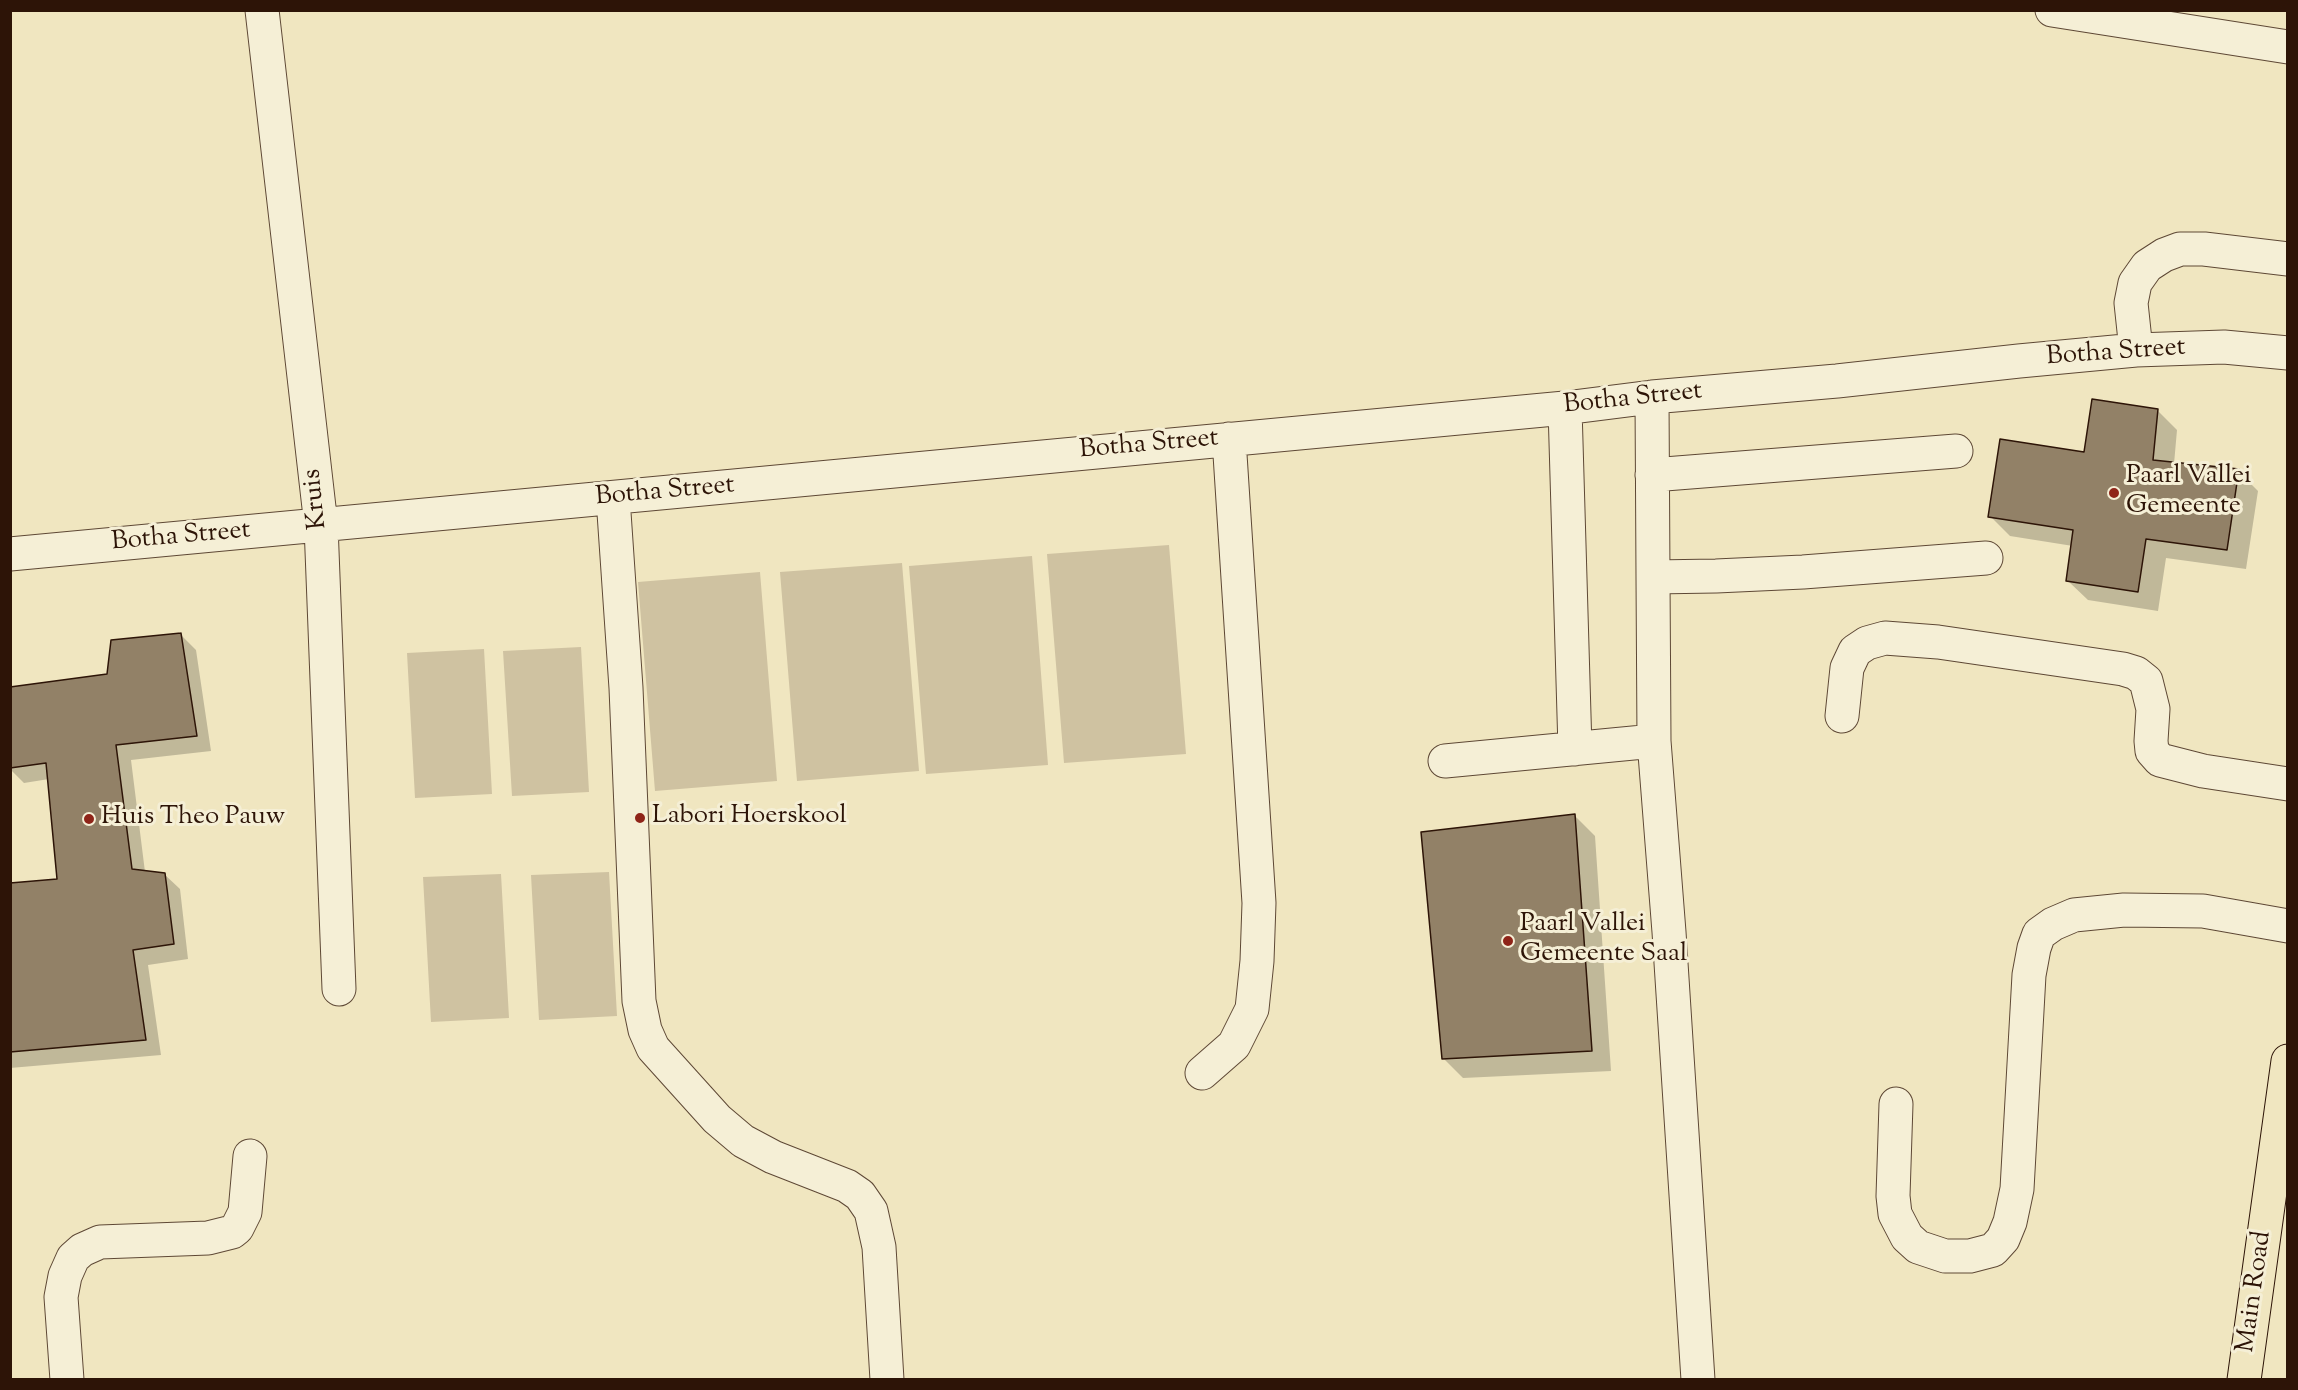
<!DOCTYPE html>
<html>
<head>
<meta charset="utf-8">
<style>
	body { margin:0 }
	#map { position:relative; width:2298px; height:1390px; overflow:hidden; background:#f0e6c0; font-family:"Sorts Mill Goudy",serif }
	canvas { display:block }
	.frame { position:absolute; inset:0; border:12px solid #2d1407; pointer-events:none }
</style>
</head>
<body>
<div id="map">
<canvas width="2298" height="1390"></canvas>
<div class="frame"></div>
</div>
<script>
const context = document.querySelector('canvas').getContext('2d');
context.lineJoin = 'round';
function fill(path, color) {
  context.fillStyle = color;
  context.fill(path, 'evenodd');
}
function toPath(rows) {
  const path = new Path2D();
  for (const r of rows) {
    path.moveTo(r[0], r[1]);
    for (let i = 2; i < r.length; i += 2) path.lineTo(r[i], r[i + 1]);
  }
  return path;
}
function strokePath(path, color, width, dash) {
  context.strokeStyle = color;
  context.lineWidth = width;
  context.lineCap = dash ? 'butt' : 'round';
  context.setLineDash(dash || []);
  context.stroke(path);
}
function drawText(font, color, halo, rows, align = 'center') {
  context.font = font + ' "Sorts Mill Goudy",serif';
  context.lineWidth = 6;
  context.setLineDash([]);
  context.textBaseline = 'middle';
  context.strokeStyle = halo;
  context.fillStyle = color;
  for (const [text, x, y, turn = 0] of rows) {
    context.save();
    context.translate(x, y);
    context.rotate((+turn || 0) * Math.PI / 180);
    context.textAlign = isNaN(turn) ? turn : align;
    if (halo) context.strokeText(text, 0, 0);
    context.fillText(text, 0, 0);
    context.restore();
  }
}
fill(toPath([
	[1169,545,1186,754,1064,763,1047,554],
	[1032,556,1048,765,926,774,909,566],
	[902,563,919,771,797,781,780,572],
	[760,572,777,781,655,791,638,582],
	[581,647,589,792,512,796,503,651],
	[484,649,492,794,415,798,407,653],
	[609,872,617,1016,539,1020,531,875],
	[501,874,509,1018,431,1022,423,877]
]), '#cfc2a1');
fill(toPath([
	[2157,410,2177,430,2174,464,2238,471,2258,491,2246,569,2166,558,2158,611,2088,600,2068,581,2073,546,2010,536,1990,516,2085,454],
	[181,635,196,650,211,751,131,760,145,872,164,874,180,889,188,959,148,965,161,1055,10,1068,10,884,59,880,49,779,24,783,10,769,10,689,109,676],
	[1575,816,1595,836,1611,1071,1463,1078,1443,1058]
]), '#0003');
const building = toPath([
	[2092,399,2158,409,2153,460,2239,469,2227,550,2146,539,2138,592,2066,581,2073,530,1988,517,2000,439,2084,452,2092,399],
	[181,633,197,736,116,745,132,869,165,873,174,944,133,950,146,1040,10,1052,10,883,57,879,46,763,10,768,10,687,107,674,111,640,181,633],
	[1575,814,1592,1051,1442,1059,1421,832,1575,814]
]);
fill(building, '#928167');
strokePath(building, '#2d1407', 1.5);
const minor = toPath([
	[262,10,321,525,339,989],
	[2052,10,2288,47],
	[2136,350,2131,303,2135,283,2147,266,2164,255,2180,249,2204,249,2288,259],
	[1652,397,1653,577,1716,576,1803,572,1986,558],
	[1565,408,1575,749],
	[1652,475,1956,451],
	[613,498,626,688,639,1001,645,1030,653,1048,717,1119,743,1141,773,1157,847,1186,860,1195,871,1211,879,1247,887,1380],
	[10,554,1565,408,1652,397,1837,381,2019,361,2136,350,2224,347,2288,353],
	[1653,577,1654,741,1669,932,1698,1380],
	[1842,716,1847,668,1855,651,1867,643,1885,638,1938,642,2123,669,2136,673,2146,681,2153,709,2151,741,2152,751,2160,760,2203,771,2288,784],
	[1445,761,1654,741],
	[1202,1073,1234,1045,1252,1009,1257,961,1259,903,1229,439],
	[1896,1104,1893,1196,1895,1214,1907,1237,1918,1247,1945,1256,1970,1256,1993,1250,2003,1239,2010,1222,2017,1189,2029,975,2034,948,2039,934,2053,924,2074,915,2124,910,2203,911,2288,926],
	[67,1380,61,1297,65,1276,73,1258,82,1250,100,1242,208,1238,232,1232,237,1228,245,1212,250,1156]
]);
const major = toPath([
	[2244,1380,2288,1061]
]);
strokePath(minor, '#5e4835', 35);
strokePath(major, '#2d1407', 35);
strokePath(minor, '#f5efd6', 33);
strokePath(major, '#f0e6c0', 33);
for (const [x, y, r, color] of [
	[2114,493,6,"#8f2418"],
	[640,818,6,"#8f2418"],
	[89,819,6,"#8f2418"],
	[1508,941,6,"#8f2418"]
]) {
  const dot = new Path2D();
  dot.arc(x, y, r, 0, 2 * Math.PI);
  context.fillStyle = color;
  context.fill(dot);
  strokePath(dot, '#f5efd6', 2);
}
drawText('26px', '#2d1407', '#f5efd6', [
	["Botha Street",2116,354,-4],
	["Botha Street",1633,400,-6],
	["Botha Street",1149,446,-5],
	["Botha Street",665,493,-5],
	["Kruis",317,499,-96],
	["Botha Street",181,538,-5],
	["Main Road",2256,1292,-82]
]);
drawText('26px', '#2d1407', '#f5efd6', [
	["Paarl Vallei",2126,478],
	["Gemeente",2126,508],
	["Labori Hoerskool",652,818],
	["Huis Theo Pauw",101,819],
	["Paarl Vallei",1520,926],
	["Gemeente Saal",1520,956]
], 'left');
</script>
</body>
</html>
